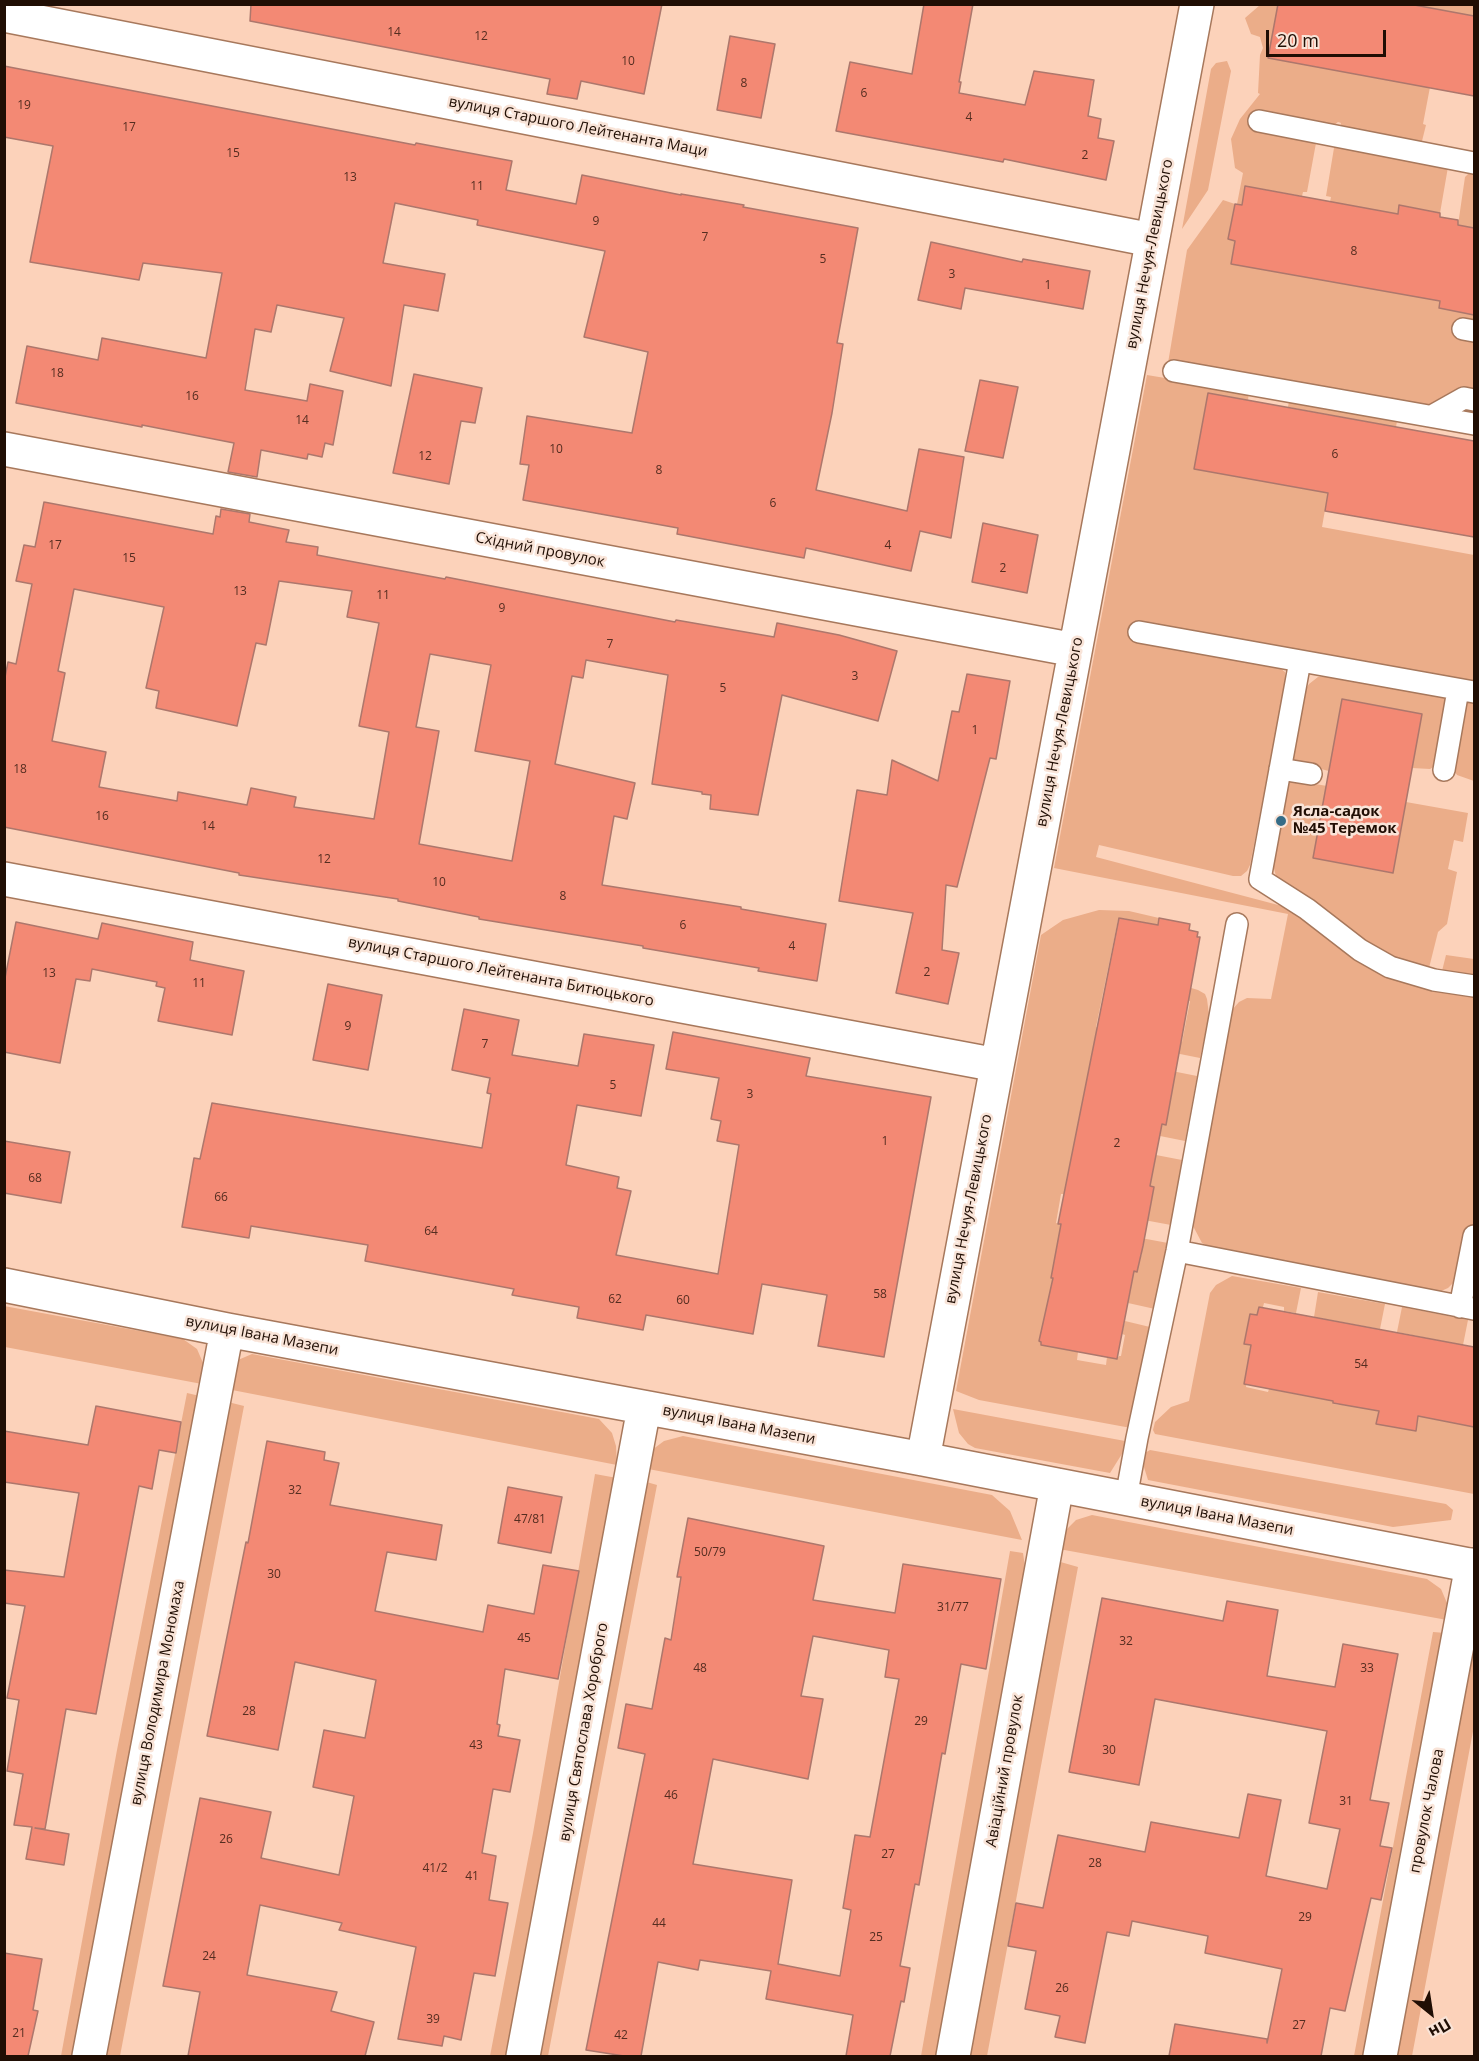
<!DOCTYPE html>
<html>
<head>
<meta charset="utf-8">
<style>
	body { margin:0 }
	#map { position:relative; width:1479px; height:2061px; overflow:hidden; background:#fcd2ba; font-family:"Open Sans",sans-serif }
	canvas { display:block }
	.frame { position:absolute; inset:0; border:6px solid #200e04; pointer-events:none }
	.north { position:absolute; left:1401px; top:1983px; width:60px; height:60px; -webkit-text-stroke:4px #f9e4d8; paint-order:stroke; rotate:150deg; font-size:16px; font-weight:700; line-height:24px; text-align:center; color:#200e04 }
	.north::after { content:''; display:block; margin:auto; width:21px; height:27px; background:#200e04; clip-path:polygon(50% 0,100% 100%,50% 72%,0 100%) }
	.scale { position:absolute; left:1266px; top:30px; width:120px; height:27px; box-sizing:border-box; border:3px solid #200e04; border-top:0; padding-left:8px; font-size:18px; line-height:21px; white-space:nowrap; color:#200e04; -webkit-text-stroke:4px #f9e4d8; paint-order:stroke }
</style>
</head>
<body>
<div id="map">
<canvas width="1479" height="2061"></canvas>
<div class="frame"></div>
<div class="north">Пн</div>
<div class="scale">20 m</div>
</div>
<script>
const context = document.querySelector('canvas').getContext('2d');
context.lineJoin = 'round';
function fill(path, color) {
  context.fillStyle = color;
  context.fill(path, 'evenodd');
}
function toPath(rows) {
  const path = new Path2D();
  for (const r of rows) {
    path.moveTo(r[0], r[1]);
    for (let i = 2; i < r.length; i += 2) path.lineTo(r[i], r[i + 1]);
  }
  return path;
}
function strokePath(path, color, width, dash) {
  context.strokeStyle = color;
  context.lineWidth = width;
  context.lineCap = dash ? 'butt' : 'round';
  context.setLineDash(dash || []);
  context.stroke(path);
}
function drawText(font, color, halo, rows, align = 'center') {
  context.font = font + ' "Open Sans",sans-serif';
  context.lineWidth = 5;
  context.setLineDash([]);
  context.textBaseline = 'middle';
  context.strokeStyle = halo;
  context.fillStyle = color;
  for (const [text, x, y, turn = 0] of rows) {
    context.save();
    context.translate(x, y);
    context.rotate((+turn || 0) * Math.PI / 180);
    context.textAlign = isNaN(turn) ? turn : align;
    if (halo) context.strokeText(text, 0, 0);
    context.fillText(text, 0, 0);
    context.restore();
  }
}
fill(toPath([
	[1260,5,1278,5,1268,58,1430,87,1423,124,1426,125,1422,141,1416,145,1339,134,1341,123,1338,122,1313,142,1316,143,1307,192,1303,192,1302,196,1245,186,1242,205,1237,204,1243,173,1235,168,1231,139,1240,119,1260,94,1258,93,1260,55,1263,48,1260,37,1251,34,1245,18],
	[1409,5,1474,5,1474,16],
	[1227,61,1231,71,1208,190,1182,229,1211,69,1216,63],
	[1345,141,1448,167,1440,213,1400,205,1398,214,1330,202,1331,197,1326,196,1334,148],
	[1474,173,1474,228,1458,225,1465,177,1468,174],
	[1223,200,1235,204,1228,239,1235,241,1231,264,1440,301,1439,308,1474,315,1474,421,1168,363,1187,250],
	[1147,375,1249,392,1248,400,1208,393,1194,469,1328,493,1322,527,1474,555,1474,682,1134,624,1131,639,1276,665,1285,672,1286,680,1250,865,1247,871,1241,876,1233,876,1099,845,1096,857,1282,906,1431,989,1474,996,1474,1284,1455,1281,1448,1288,1439,1292,1212,1248,1202,1243,1193,1226,1193,1219,1232,1010,1239,1002,1247,998,1271,999,1288,914,1054,868],
	[1289,401,1397,421,1396,427,1288,407],
	[1328,676,1447,695,1435,766,1430,769,1412,768,1422,714,1343,699,1329,771,1288,761,1302,695,1309,684,1318,677],
	[1467,699,1474,701,1474,781,1457,775,1454,770],
	[1286,779,1327,786,1313,858,1392,873,1406,802,1468,813,1463,842,1454,840,1448,869,1457,872,1447,924,1438,932,1429,968,1392,957,1367,943,1285,884,1276,876,1273,865],
	[1099,910,1129,911,1159,918,1158,925,1121,918,1118,920,1096,1027,1100,1029,1064,1194,1061,1194,1056,1223,1063,1225,1052,1278,1053,1278,1041,1345,1078,1352,1077,1360,1106,1365,1107,1357,1117,1359,1119,1356,1121,1356,1125,1335,1122,1334,1125,1321,1150,1327,1131,1428,979,1400,956,1391,1041,935,1063,920],
	[1446,955,1474,959,1474,976,1442,971],
	[1188,987,1198,990,1205,994,1207,999,1209,1015,1200,1058,1175,1053,1178,1041,1182,1042,1190,1001,1186,1000],
	[1172,1071,1197,1076,1185,1141,1160,1136,1162,1124,1165,1125],
	[1156,1155,1182,1160,1171,1225,1144,1220,1150,1208,1154,1187,1150,1186],
	[1141,1238,1168,1243,1155,1309,1128,1303,1134,1271,1137,1271,1142,1253],
	[1232,1276,1301,1288,1296,1313,1284,1311,1284,1307,1264,1303,1263,1307,1259,1307,1257,1315,1250,1314,1244,1344,1251,1345,1246,1387,1268,1392,1269,1389,1333,1401,1333,1404,1379,1409,1377,1424,1416,1430,1418,1416,1474,1427,1474,1494,1155,1434,1153,1430,1155,1422,1171,1407,1189,1401,1210,1293,1216,1285],
	[1318,1292,1385,1304,1380,1329,1314,1317],
	[4,1306,183,1339,197,1349,203,1363,202,1384,5,1347],
	[1402,1307,1468,1320,1463,1345,1397,1332],
	[252,1354,599,1419,612,1433,616,1446,617,1465,227,1389,238,1360],
	[187,1393,200,1396,77,2056,61,2056,117,1750],
	[224,1401,244,1406,120,2056,100,2056],
	[953,1409,1125,1441,1125,1449,1110,1473,975,1448,968,1444,959,1433],
	[683,1436,992,1495,1010,1511,1022,1540,643,1468,648,1453,664,1441],
	[1150,1450,1446,1504,1453,1510,1451,1520,1393,1527,1148,1480,1143,1464,1143,1454],
	[595,1474,617,1478,511,2056,490,2056,533,1833],
	[643,1481,657,1485,548,2056,535,2056],
	[1092,1515,1427,1579,1441,1589,1447,1603,1447,1620,1059,1549,1063,1533,1076,1520],
	[1010,1551,1023,1553,1026,1574,940,2056,921,2056],
	[1057,1561,1078,1567,987,2056,964,2056],
	[1433,1632,1446,1633,1365,2056,1354,2056],
	[1474,1638,1474,1726,1412,2056,1393,2056]
]), '#ebad89');
const building = toPath([
	[251,4,662,4,644,94,581,81,577,99,547,94,550,79,250,21,251,4],
	[924,4,973,4,959,82,961,82,959,93,1025,105,1034,71,1094,80,1088,116,1101,119,1098,138,1114,141,1106,180,1004,159,1003,162,836,131,850,62,912,74,924,4],
	[1278,4,1409,4,1474,16,1474,96,1268,58,1278,4],
	[730,36,775,44,761,118,717,110,730,36],
	[4,66,415,145,416,143,512,161,506,190,576,204,582,175,681,195,681,194,744,205,743,207,858,228,837,343,843,344,832,413,816,490,907,511,919,449,964,457,951,538,920,531,911,571,806,548,804,558,677,534,678,528,523,500,529,465,520,464,527,416,632,433,648,352,584,337,605,251,477,225,478,220,395,203,383,263,445,274,438,311,404,305,391,386,330,371,344,318,277,305,271,332,255,329,245,390,307,401,310,384,343,391,333,445,325,443,322,457,308,454,307,459,261,450,257,477,228,472,234,443,142,425,142,427,16,403,27,346,98,360,102,338,206,358,222,273,143,263,139,280,30,262,53,146,4,137,4,66],
	[1245,186,1398,214,1399,205,1440,213,1440,217,1458,220,1458,225,1474,228,1474,315,1439,308,1440,301,1231,264,1235,241,1228,239,1235,204,1242,205,1245,186],
	[931,242,1022,262,1023,259,1090,271,1083,309,965,288,961,309,918,300,931,242],
	[414,374,482,388,475,423,461,421,449,484,393,473,414,374],
	[980,380,1018,387,1003,458,965,451,980,380],
	[1208,393,1474,441,1474,537,1325,511,1328,493,1194,469,1208,393],
	[44,502,213,534,216,516,220,517,221,509,250,514,249,522,289,530,286,542,318,547,317,555,445,579,446,577,675,622,676,620,774,637,777,623,839,635,897,651,878,721,782,695,758,815,710,809,711,795,702,794,702,792,652,784,668,675,586,660,583,678,572,676,555,764,635,783,627,819,614,816,602,885,741,907,741,909,826,924,817,981,758,971,759,968,643,948,643,946,479,919,479,917,398,901,398,899,239,875,239,873,4,827,4,682,8,662,16,664,32,584,16,581,24,545,35,547,44,502],
	[279,581,352,591,347,617,379,623,359,726,389,732,374,819,294,807,296,797,251,788,247,805,178,792,177,801,99,787,106,752,52,741,65,673,58,671,74,589,164,607,146,688,159,691,156,708,237,726,256,643,266,645,279,581],
	[430,654,491,665,475,751,530,761,512,861,419,844,439,731,416,727,430,654],
	[983,523,1038,535,1027,593,972,582,983,523],
	[967,674,1010,681,996,759,990,758,957,887,946,885,942,950,959,953,948,1004,896,993,913,913,839,901,857,790,887,795,892,760,938,781,952,711,959,712,967,674],
	[1342,699,1422,714,1393,873,1313,858,1342,699],
	[1119,918,1158,925,1159,918,1190,924,1189,930,1198,932,1197,937,1200,937,1166,1125,1162,1124,1150,1186,1154,1187,1143,1246,1137,1272,1134,1271,1117,1359,1041,1345,1041,1342,1039,1341,1053,1278,1051,1278,1061,1224,1058,1224,1119,918],
	[16,922,98,939,102,923,193,942,190,960,244,971,232,1035,158,1021,165,988,156,986,157,982,92,969,90,981,76,979,60,1063,4,1052,4,983,16,922],
	[328,984,382,995,368,1070,313,1060,328,984],
	[464,1009,519,1020,512,1055,578,1066,584,1034,654,1045,641,1116,577,1105,566,1165,619,1177,617,1188,631,1191,616,1255,718,1274,739,1145,717,1141,721,1121,711,1119,719,1078,666,1069,673,1032,810,1058,806,1076,931,1097,884,1357,818,1346,827,1295,762,1284,753,1334,646,1315,643,1330,577,1318,579,1307,512,1295,514,1289,365,1261,368,1245,251,1226,249,1238,182,1227,194,1158,200,1159,212,1103,482,1148,491,1094,487,1093,490,1078,452,1070,464,1009],
	[4,1141,70,1152,61,1203,4,1193,4,1141],
	[1259,1307,1474,1347,1474,1427,1418,1416,1416,1431,1376,1424,1379,1411,1333,1403,1333,1401,1244,1384,1251,1345,1244,1344,1250,1314,1257,1315,1259,1307],
	[96,1406,181,1422,176,1453,159,1450,152,1489,139,1486,96,1714,66,1709,45,1829,35,1828,69,1834,64,1865,26,1859,32,1827,14,1825,23,1774,7,1771,19,1700,7,1698,25,1606,4,1603,4,1570,64,1577,79,1493,4,1482,4,1431,88,1445,96,1406],
	[267,1441,325,1452,324,1460,339,1463,330,1505,442,1525,436,1560,387,1552,375,1611,483,1632,488,1605,534,1614,543,1565,579,1571,558,1679,505,1669,497,1724,500,1725,498,1736,520,1740,510,1792,493,1789,482,1853,496,1856,489,1900,508,1903,495,1976,474,1973,461,2040,444,2036,442,2046,398,2039,416,1947,339,1930,342,1923,260,1905,247,1975,337,1992,331,2011,374,2022,365,2056,188,2056,200,1992,163,1986,200,1798,271,1812,261,1858,339,1875,354,1796,313,1787,324,1730,365,1738,376,1680,295,1662,278,1750,207,1736,246,1542,248,1543,267,1441],
	[508,1487,562,1497,551,1553,498,1543,508,1487],
	[688,1518,824,1546,813,1600,895,1613,903,1564,1001,1579,986,1669,961,1664,945,1754,942,1753,919,1885,915,1884,900,1966,910,1968,904,2002,901,2001,890,2056,846,2056,853,2015,766,1999,771,1971,700,1960,698,1970,658,1962,641,2056,624,2056,586,2050,645,1754,618,1748,626,1704,652,1709,665,1638,671,1640,681,1577,677,1577,688,1518],
	[813,1636,889,1650,885,1677,899,1679,870,1837,855,1835,843,1908,851,1910,840,1976,778,1964,792,1880,693,1864,713,1759,808,1779,823,1699,801,1696,813,1636],
	[1102,1598,1223,1621,1227,1601,1278,1610,1267,1676,1335,1687,1343,1644,1398,1654,1370,1800,1389,1803,1380,1846,1392,1848,1381,1900,1371,1898,1345,2011,1330,2008,1321,2056,1169,2056,1175,2024,1267,2039,1267,2043,1282,1969,1205,1953,1208,1936,1132,1921,1129,1936,1107,1932,1085,2043,1055,2037,1060,2016,1025,2009,1036,1951,1008,1946,1016,1903,1043,1908,1058,1835,1145,1852,1151,1822,1239,1838,1248,1794,1281,1800,1266,1876,1327,1889,1340,1829,1309,1823,1327,1731,1155,1699,1139,1785,1069,1772,1102,1598],
	[4,1953,42,1959,33,2010,38,2011,28,2056,4,2056,4,1953]
]);
fill(building, '#f38974');
strokePath(building, '#ad776c', 1.5);
const service = toPath([
	[1259,121,1474,163],
	[1463,329,1474,331],
	[1174,371,1474,424],
	[1432,416,1464,398,1474,400],
	[1139,632,1474,692],
	[1300,661,1260,879,1307,909,1360,950,1390,967,1434,980,1474,986],
	[1280,769,1311,774],
	[1444,770,1458,690],
	[1177,1251,1474,1309],
	[1460,1307,1474,1236],
	[1126,1498,1137,1438,1177,1251,1237,924]
]);
const minor = toPath([
	[4,15,1152,240],
	[4,449,1075,650],
	[4,879,997,1065],
	[4,1285,227,1330,923,1459,1474,1566],
	[923,1459,1197,4],
	[89,2056,227,1330],
	[523,2056,644,1408],
	[953,2056,1057,1485],
	[1380,2056,1472,1565]
]);
strokePath(service, '#a7785c', 24);
strokePath(minor, '#a7785c', 36);
strokePath(service, '#fff', 21);
strokePath(minor, '#fff', 33);
for (const [x, y, r, color] of [
	[1281,821,6,"#356c87"]
]) {
  const dot = new Path2D();
  dot.arc(x, y, r, 0, 2 * Math.PI);
  context.fillStyle = color;
  context.fill(dot);
  strokePath(dot, '#f9e4d8', 2);
}
drawText('12px', '#552d20', null, [
	["14",394,33],
	["12",481,37],
	["10",628,62],
	["8",744,84],
	["6",864,94],
	["19",24,106],
	["4",969,118],
	["17",129,128],
	["15",233,154],
	["2",1085,156],
	["13",350,178],
	["11",477,187],
	["9",596,222],
	["7",705,238],
	["8",1354,252],
	["5",823,260],
	["3",952,275],
	["1",1048,286],
	["18",57,374],
	["16",192,397],
	["14",302,421],
	["10",556,450],
	["6",1335,455],
	["12",425,457],
	["8",659,471],
	["6",773,504],
	["17",55,546],
	["4",888,546],
	["15",129,559],
	["2",1003,569],
	["13",240,592],
	["11",383,596],
	["9",502,609],
	["7",610,645],
	["3",855,677],
	["5",723,689],
	["1",975,731],
	["18",20,770],
	["16",102,817],
	["14",208,827],
	["12",324,860],
	["10",439,883],
	["8",563,897],
	["6",683,926],
	["4",792,947],
	["2",927,973],
	["13",49,974],
	["11",199,984],
	["9",348,1027],
	["7",485,1045],
	["5",613,1086],
	["3",750,1095],
	["1",885,1142],
	["2",1117,1144],
	["68",35,1179],
	["66",221,1198],
	["64",431,1232],
	["58",880,1295],
	["62",615,1300],
	["60",683,1301],
	["54",1361,1365],
	["32",295,1491],
	["47/81",530,1520],
	["50/79",710,1553],
	["30",274,1575],
	["31/77",953,1608],
	["45",524,1639],
	["32",1126,1642],
	["48",700,1669],
	["33",1367,1669],
	["28",249,1712],
	["29",921,1722],
	["43",476,1746],
	["30",1109,1751],
	["46",671,1796],
	["31",1346,1802],
	["26",226,1840],
	["27",888,1855],
	["28",1095,1864],
	["41/2",435,1869],
	["41",472,1877],
	["29",1305,1918],
	["44",659,1924],
	["25",876,1938],
	["24",209,1957],
	["26",1062,1989],
	["39",433,2020],
	["27",1299,2026],
	["21",19,2034],
	["42",621,2036]
]);
drawText('15px', '#200e04', '#f9e4d8', [
	["вулиця Старшого Лейтенанта Маци",578,127,11],
	["вулиця Нечуя-Левицького",1150,254,-79],
	["Східний провулок",540,550,11],
	["вулиця Нечуя-Левицького",1060,732,-79],
	["вулиця Старшого Лейтенанта Битюцького",501,972,11],
	["вулиця Нечуя-Левицького",969,1209,-79],
	["вулиця Івана Мазепи",262,1336,11],
	["вулиця Івана Мазепи",739,1425,11],
	["вулиця Івана Мазепи",1217,1516,11],
	["вулиця Володимира Мономаха",158,1693,-79],
	["вулиця Святослава Хороброго",584,1732,-80],
	["Авіаційний провулок",1005,1771,-80],
	["провулок Чалова",1427,1811,-79]
]);
drawText('bold 15px', '#200e04', '#f9e4d8', [
	["Ясла-садок",1293,812],
	["№45 Теремок",1293,829]
], 'left');
</script>
</body>
</html>
